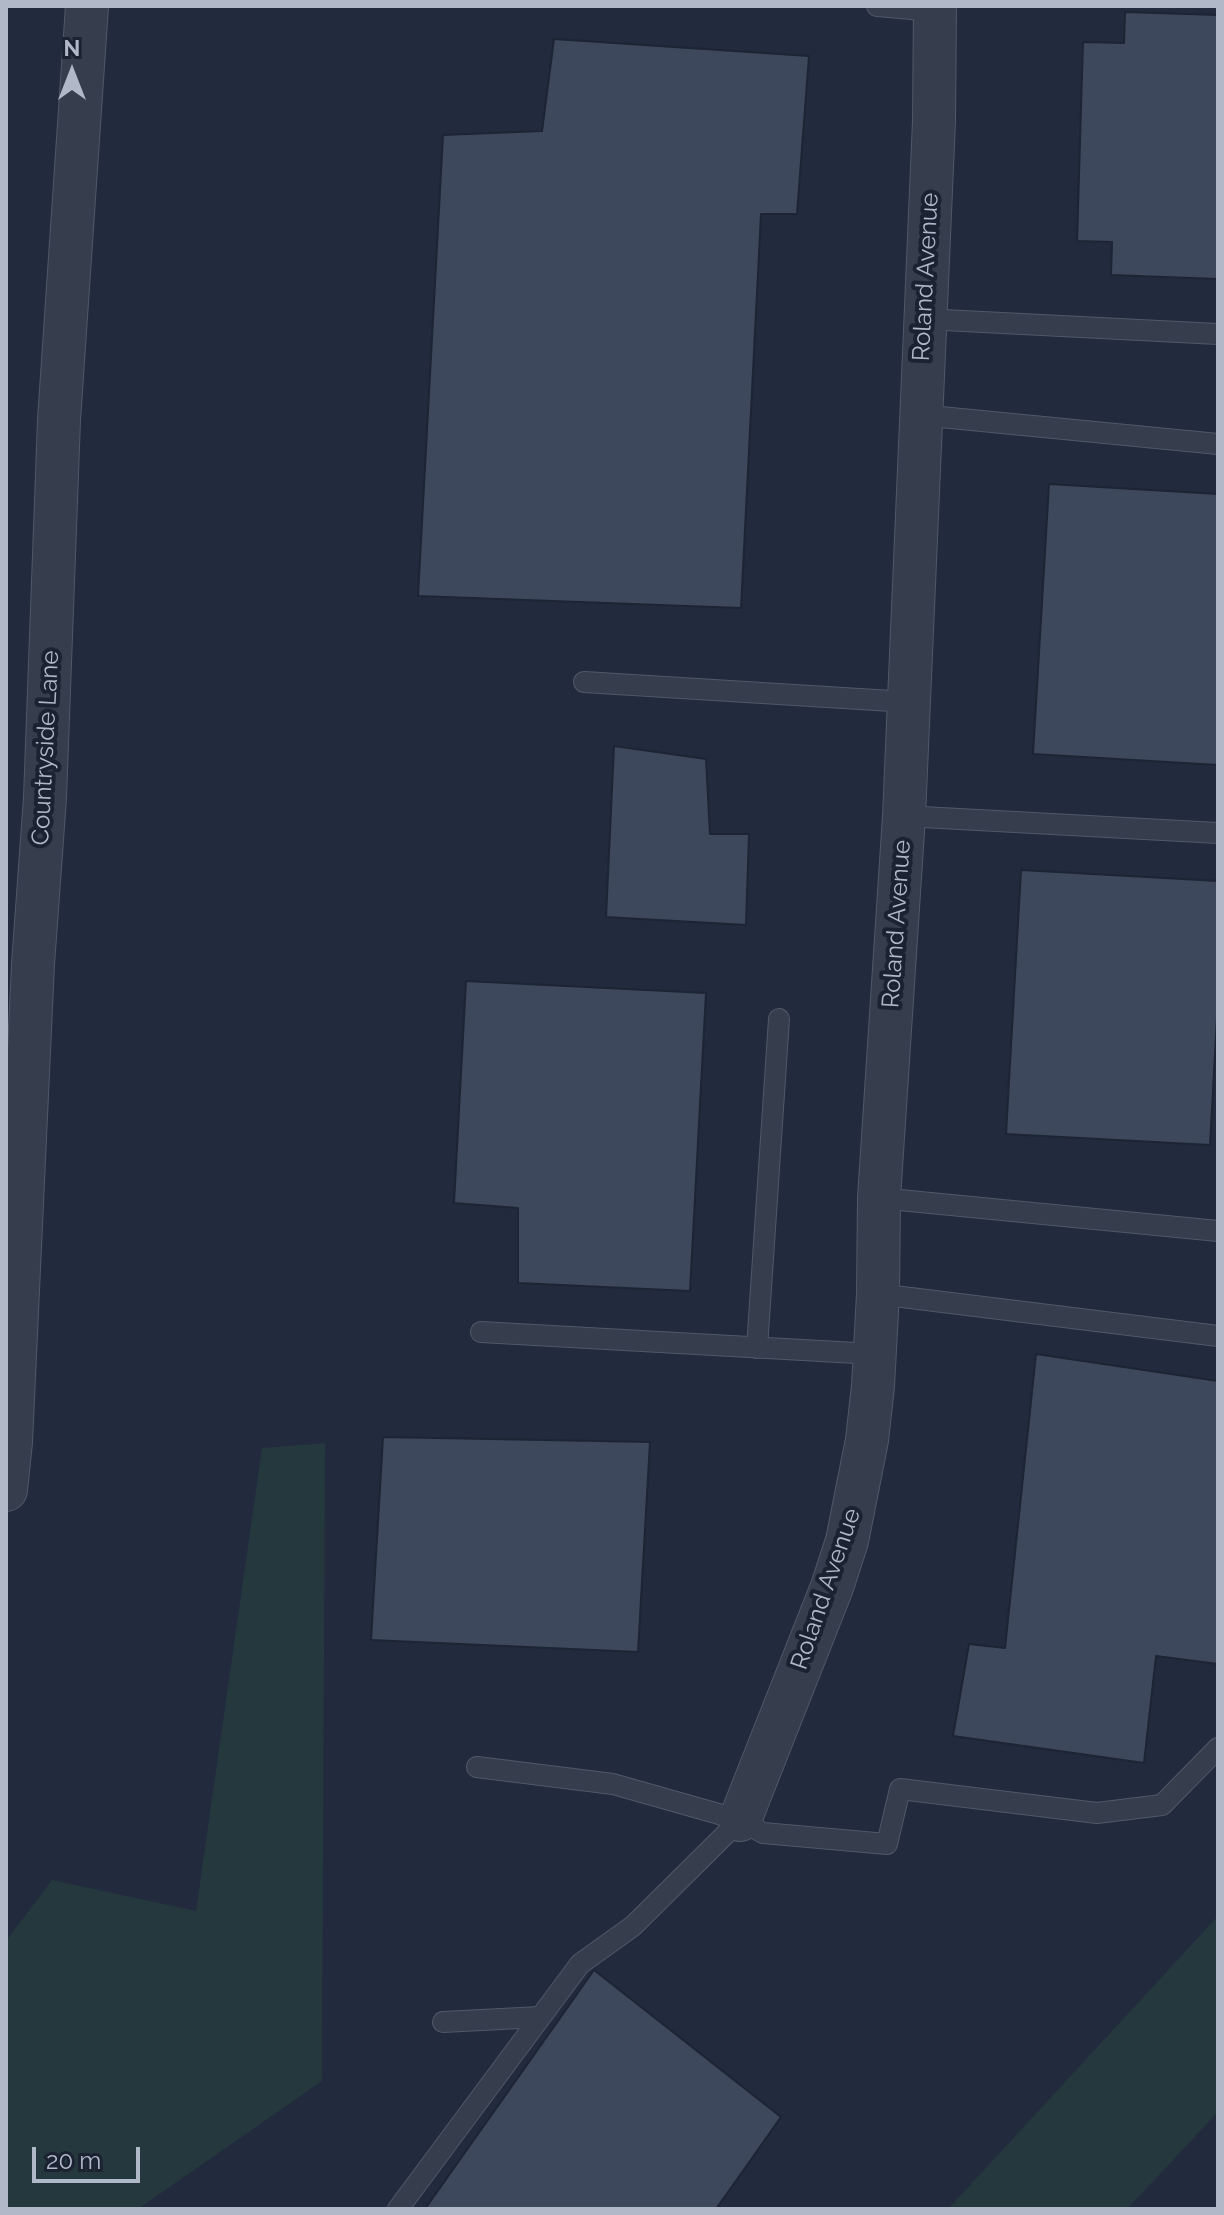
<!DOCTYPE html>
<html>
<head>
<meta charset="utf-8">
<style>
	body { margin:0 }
	#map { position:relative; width:1224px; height:2215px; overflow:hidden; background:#222a3d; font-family:Raleway,sans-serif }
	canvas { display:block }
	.frame { position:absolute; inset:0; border:8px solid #b1b8c8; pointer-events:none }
	.north { position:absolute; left:32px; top:32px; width:80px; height:80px; -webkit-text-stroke:6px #1b2232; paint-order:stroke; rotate:0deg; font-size:22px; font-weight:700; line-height:32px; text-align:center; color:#b1b8c8 }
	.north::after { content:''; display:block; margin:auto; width:28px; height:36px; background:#b1b8c8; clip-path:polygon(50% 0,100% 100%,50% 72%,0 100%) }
	.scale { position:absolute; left:32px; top:2147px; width:108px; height:36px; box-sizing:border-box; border:4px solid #b1b8c8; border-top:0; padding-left:10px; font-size:24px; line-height:28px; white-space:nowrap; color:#b1b8c8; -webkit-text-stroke:6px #1b2232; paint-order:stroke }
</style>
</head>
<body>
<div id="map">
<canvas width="1224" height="2215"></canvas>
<div class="frame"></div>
<div class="north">N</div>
<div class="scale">20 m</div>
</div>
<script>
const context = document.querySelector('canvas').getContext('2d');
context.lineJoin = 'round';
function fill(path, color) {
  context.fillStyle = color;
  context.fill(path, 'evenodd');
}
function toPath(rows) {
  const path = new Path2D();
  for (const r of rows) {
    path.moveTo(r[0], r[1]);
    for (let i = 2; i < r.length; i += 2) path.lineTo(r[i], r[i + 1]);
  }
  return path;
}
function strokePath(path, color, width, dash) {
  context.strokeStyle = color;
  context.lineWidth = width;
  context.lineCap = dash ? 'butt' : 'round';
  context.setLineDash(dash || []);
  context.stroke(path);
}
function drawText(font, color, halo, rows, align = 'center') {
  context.font = font + ' Raleway,sans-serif';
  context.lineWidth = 8;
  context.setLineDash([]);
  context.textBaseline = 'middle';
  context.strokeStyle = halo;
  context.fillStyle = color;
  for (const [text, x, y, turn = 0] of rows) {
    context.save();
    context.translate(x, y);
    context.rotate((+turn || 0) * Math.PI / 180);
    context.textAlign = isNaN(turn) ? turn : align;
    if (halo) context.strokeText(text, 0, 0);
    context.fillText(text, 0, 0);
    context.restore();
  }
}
fill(toPath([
	[325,1443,322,2081,138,2209,6,2209,6,1941,52,1880,196,1911,262,1448],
	[1218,1916,1218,2112,1127,2209,948,2209]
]), '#24383e');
const building = toPath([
	[1125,12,1218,15,1218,279,1111,275,1112,242,1077,241,1083,42,1124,43,1125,12],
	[554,39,809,56,797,214,761,214,741,608,418,596,443,135,542,131,554,39],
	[1049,484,1218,494,1218,765,1033,754,1049,484],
	[614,746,706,759,710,834,749,834,746,925,606,917,614,746],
	[1021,870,1218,881,1218,999,1210,1145,1006,1134,1021,870],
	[466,981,706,993,690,1291,518,1283,518,1208,454,1203,466,981],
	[1036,1354,1218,1381,1218,1664,1156,1656,1144,1763,953,1736,969,1644,1005,1648,1036,1354],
	[383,1437,650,1442,638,1652,371,1640,383,1437],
	[594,1970,781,2117,716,2209,425,2209,594,1970]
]);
fill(building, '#3e485c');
strokePath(building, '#1d2434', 2);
const lane = toPath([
	[877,6,935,11],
	[924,319,1218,334],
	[920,415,1218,444],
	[584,682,908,702],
	[904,816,1218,833],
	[879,1198,1218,1231],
	[878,1294,1218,1336],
	[481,1332,874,1354],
	[757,1348,779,1019],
	[477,1767,613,1784,740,1820,763,1833,887,1844,900,1789,1097,1813,1162,1805,1218,1748],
	[443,2022,540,2017],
	[398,2209,580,1964,633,1926,740,1820]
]);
const street = toPath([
	[6,1490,11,1442,33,964,45,798,59,420,87,6],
	[740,1820,832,1587,847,1541,867,1440,873,1386,878,1294,879,1198,904,816,934,121,935,6]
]);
strokePath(lane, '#515868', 22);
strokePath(street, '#515868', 44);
strokePath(lane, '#363d4d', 20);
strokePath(street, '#363d4d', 42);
drawText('24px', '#b1b8c8', '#1b2232', [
	["Roland Avenue",926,277,-87],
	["Countryside Lane",46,748,-87],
	["Roland Avenue",897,924,-86],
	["Roland Avenue",826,1589,-71]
]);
</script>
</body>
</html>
